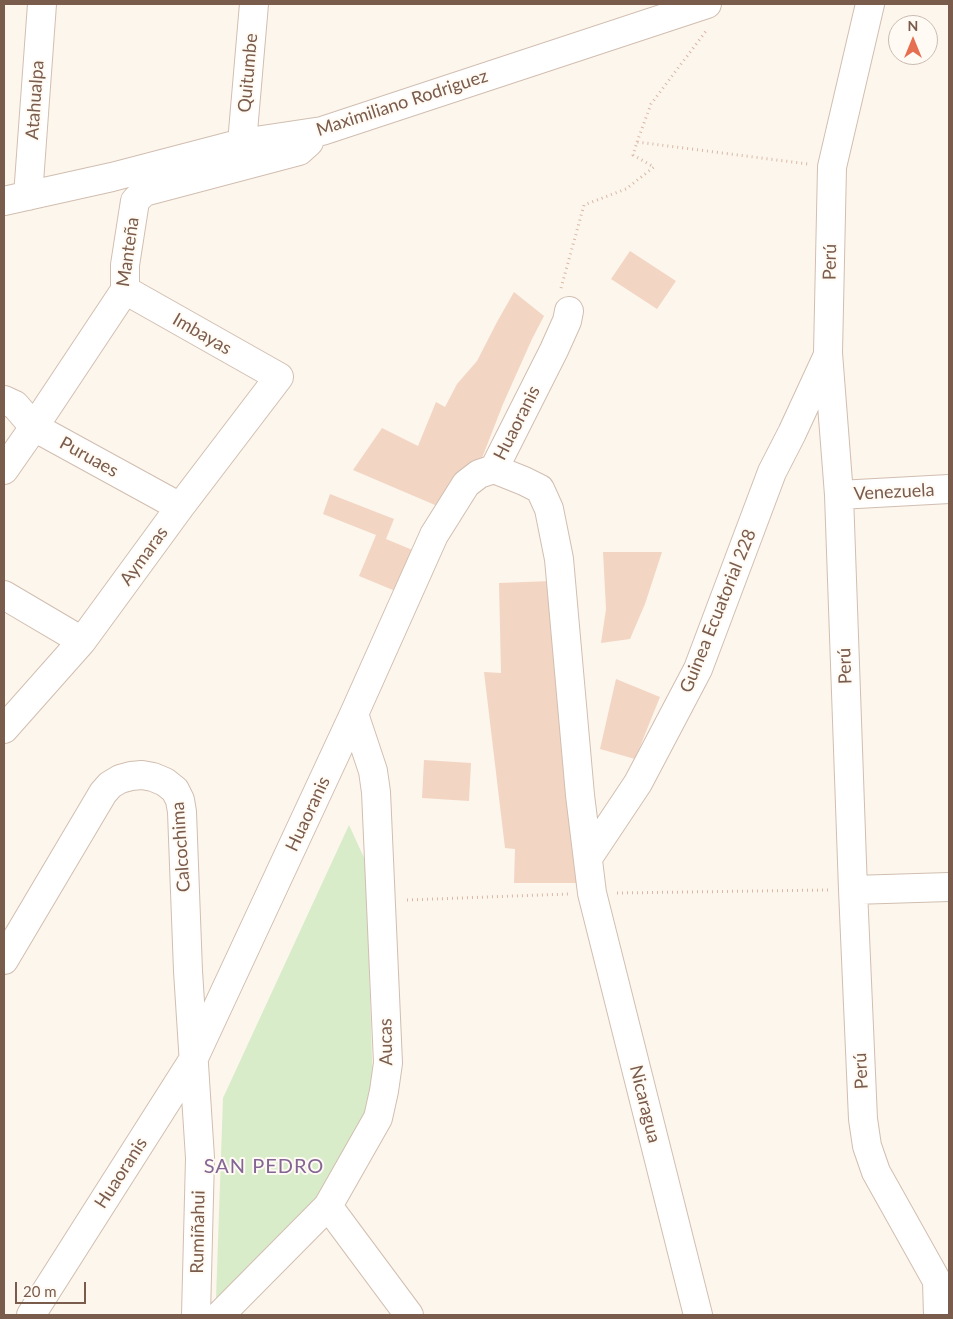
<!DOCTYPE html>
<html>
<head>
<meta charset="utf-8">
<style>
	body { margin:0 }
	#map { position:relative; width:953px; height:1319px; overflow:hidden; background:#fdf6ec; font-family:Lato,sans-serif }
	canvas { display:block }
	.frame { position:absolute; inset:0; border:5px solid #7a5c4d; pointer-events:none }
	.north { position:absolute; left:888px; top:15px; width:50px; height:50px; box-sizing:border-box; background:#fffaf3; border:1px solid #cabbb1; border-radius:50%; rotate:0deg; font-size:14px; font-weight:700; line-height:20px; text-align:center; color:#7a5c4d }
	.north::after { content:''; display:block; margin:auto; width:18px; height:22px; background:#e76f51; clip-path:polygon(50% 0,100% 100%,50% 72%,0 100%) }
	.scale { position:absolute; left:15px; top:1282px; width:71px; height:22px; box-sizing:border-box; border:2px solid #7a5c4d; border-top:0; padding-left:6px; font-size:15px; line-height:18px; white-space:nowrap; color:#7a5c4d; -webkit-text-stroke:4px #fffaf3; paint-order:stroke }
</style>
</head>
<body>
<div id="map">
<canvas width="953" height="1319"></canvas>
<div class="frame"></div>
<div class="north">N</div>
<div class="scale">20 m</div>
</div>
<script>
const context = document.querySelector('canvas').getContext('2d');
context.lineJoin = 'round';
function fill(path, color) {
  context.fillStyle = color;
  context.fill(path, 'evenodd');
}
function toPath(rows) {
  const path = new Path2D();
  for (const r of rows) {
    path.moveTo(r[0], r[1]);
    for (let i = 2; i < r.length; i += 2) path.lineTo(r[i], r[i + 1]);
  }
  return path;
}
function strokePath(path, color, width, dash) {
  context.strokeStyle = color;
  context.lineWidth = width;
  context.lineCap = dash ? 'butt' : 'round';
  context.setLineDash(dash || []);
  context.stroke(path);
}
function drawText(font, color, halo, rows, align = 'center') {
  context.font = font + ' Lato,sans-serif';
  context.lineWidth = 4;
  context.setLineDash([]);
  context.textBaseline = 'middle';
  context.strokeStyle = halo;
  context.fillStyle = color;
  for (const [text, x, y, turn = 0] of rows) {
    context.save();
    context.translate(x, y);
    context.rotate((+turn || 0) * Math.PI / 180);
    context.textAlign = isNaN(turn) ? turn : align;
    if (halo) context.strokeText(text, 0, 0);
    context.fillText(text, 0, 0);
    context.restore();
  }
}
fill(toPath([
	[349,825,366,862,372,1059,376,1111,341,1177,216,1299,223,1098]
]), '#d8ecc9');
fill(toPath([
	[630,251,676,281,657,309,611,279],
	[514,292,544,316,532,339,503,404,477,471,442,508,353,470,382,428,418,446,436,402,445,407,457,384,477,361,497,322],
	[330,494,394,519,386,539,422,554,405,595,359,576,376,535,323,514],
	[603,552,662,552,645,604,630,639,601,643,606,609],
	[551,581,577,849,577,883,514,883,515,849,505,848,484,672,501,673,499,583],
	[616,679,660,697,635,759,600,749],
	[424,760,471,763,469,801,422,798]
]), '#f3d5c3');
const minor = toPath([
	[870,4,832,167,828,353,839,495,853,890,863,1119,867,1146,876,1172,937,1281,938,1315],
	[242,143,254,4],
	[28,196,42,4],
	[4,201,112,177,242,143,322,131,707,4],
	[4,400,15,405,34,427,180,507],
	[494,469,524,481,540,489,549,509,559,559,580,795,592,893,698,1315],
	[4,470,34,427,125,290,125,265,135,201,144,192,299,151,309,142],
	[839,495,949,489],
	[4,595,82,641],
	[4,729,82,641,180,507,279,377,125,290],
	[588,858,638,783,698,669,772,472,792,433,828,355],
	[853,890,949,887],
	[4,960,103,793,110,785,120,779,131,776,142,775,153,777,165,782,175,790,180,800,182,812,188,971,200,1158,196,1315],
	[328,1206,409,1315],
	[31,1315,193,1060,354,714,434,535,466,484,479,474,494,469,554,350,567,321,569,311],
	[220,1315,328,1206,378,1118,384,1091,388,1063,376,792,373,771,354,714]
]);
strokePath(minor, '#d1beb0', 30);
strokePath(toPath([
	[637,142,651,104,706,31],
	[561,288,584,205,626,189,654,167,633,155,637,142,808,164],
	[617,893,828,890],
	[407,900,568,894]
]), '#d9b8a5', 3, [1, 4]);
strokePath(minor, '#fff', 28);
drawText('18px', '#7a5c4d', '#fffaf3', [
	["Quitumbe",248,73,-85],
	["Atahualpa",35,100,-86],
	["Maximiliano Rodriguez",402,103,-18],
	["Manteña",128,252,-82],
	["Perú",830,262,-89],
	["Imbayas",202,334,30],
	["Huaoranis",517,423,-63],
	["Puruaes",89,457,29],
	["Venezuela",894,492,-3],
	["Aymaras",144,556,-54],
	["Guinea Ecuatorial 228",718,611,-68],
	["Perú",845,666,-92],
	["Huaoranis",308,814,-65],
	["Calcochima",181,847,-94],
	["Aucas",386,1042,-91],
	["Perú",861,1071,-93],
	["Nicaragua",645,1104,76],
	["Huaoranis",121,1173,-57],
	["Rumiñahui",198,1232,-89]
]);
context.letterSpacing = '1px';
drawText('20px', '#846695', '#fffaf3', [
	["SAN PEDRO",264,1167]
]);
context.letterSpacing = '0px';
</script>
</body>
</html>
